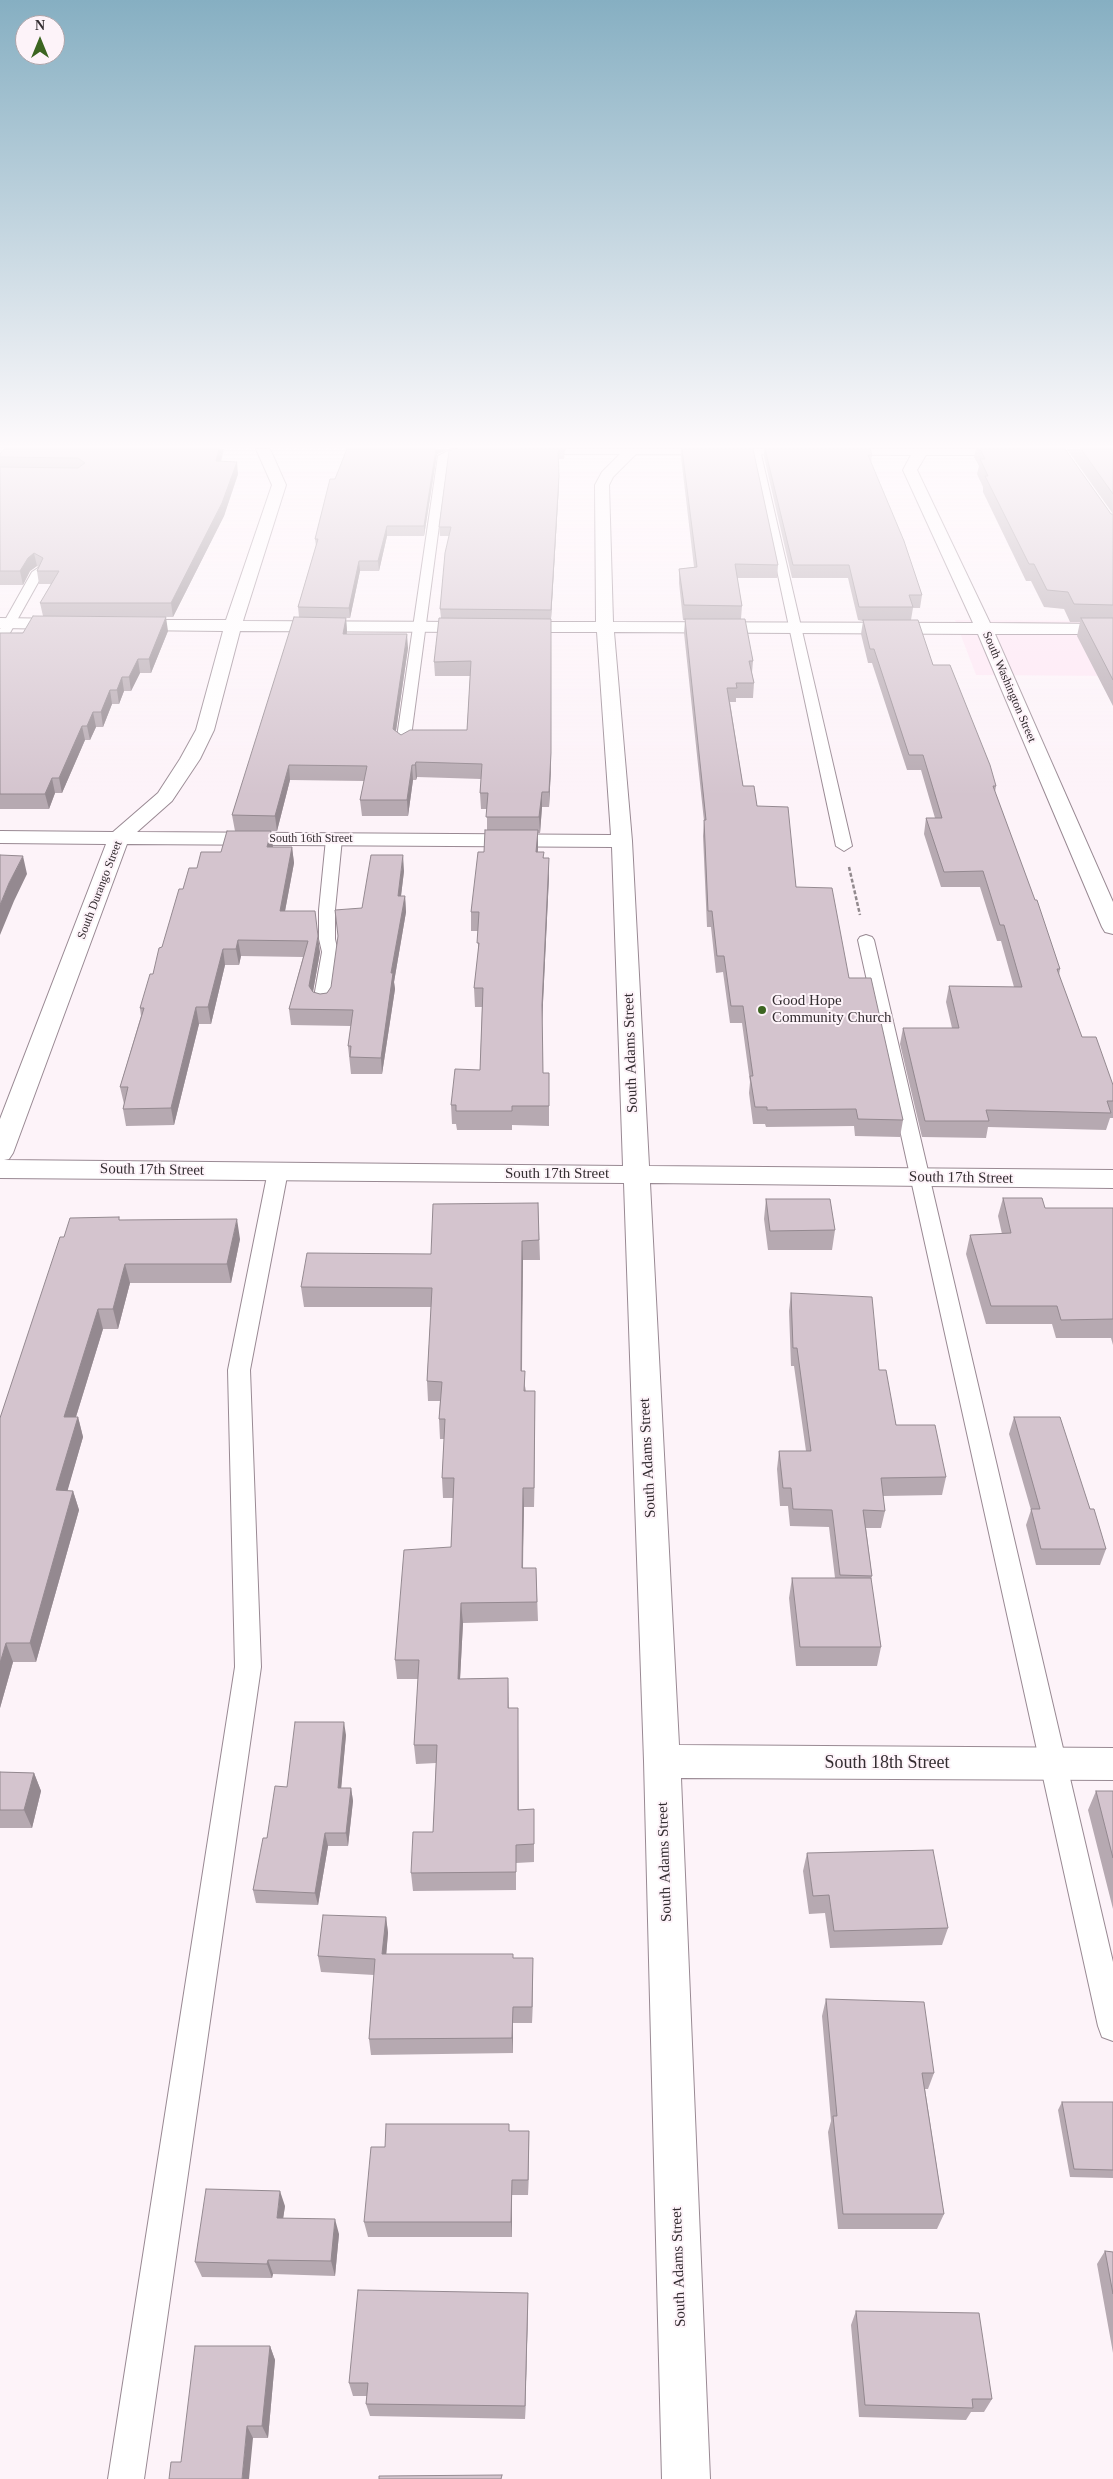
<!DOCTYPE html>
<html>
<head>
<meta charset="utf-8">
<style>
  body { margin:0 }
  #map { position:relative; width:1113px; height:2479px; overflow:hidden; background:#fdf3f9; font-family:"Times New Roman",serif }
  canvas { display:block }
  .north { position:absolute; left:15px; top:15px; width:50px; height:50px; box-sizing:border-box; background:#fdf3f9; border:1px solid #ada4a9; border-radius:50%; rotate:0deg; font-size:14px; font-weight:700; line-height:20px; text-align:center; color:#342d31 }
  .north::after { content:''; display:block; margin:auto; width:18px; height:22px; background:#3c6521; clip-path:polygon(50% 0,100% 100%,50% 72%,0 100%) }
</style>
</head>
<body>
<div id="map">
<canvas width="1113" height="2479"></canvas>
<div class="north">N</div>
</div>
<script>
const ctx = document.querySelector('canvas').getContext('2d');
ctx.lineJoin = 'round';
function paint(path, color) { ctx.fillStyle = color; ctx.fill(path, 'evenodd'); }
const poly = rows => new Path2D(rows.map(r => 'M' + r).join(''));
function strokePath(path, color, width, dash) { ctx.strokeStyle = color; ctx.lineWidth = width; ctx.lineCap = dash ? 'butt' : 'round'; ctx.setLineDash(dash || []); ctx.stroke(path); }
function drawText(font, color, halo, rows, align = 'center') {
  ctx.font = font + ' "Times New Roman",serif'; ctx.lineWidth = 4; ctx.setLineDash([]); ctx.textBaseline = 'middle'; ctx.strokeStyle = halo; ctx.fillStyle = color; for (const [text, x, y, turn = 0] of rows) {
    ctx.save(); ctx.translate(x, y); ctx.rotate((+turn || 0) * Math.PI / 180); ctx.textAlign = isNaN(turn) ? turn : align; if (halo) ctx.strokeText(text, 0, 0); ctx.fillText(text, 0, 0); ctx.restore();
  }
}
paint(poly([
  [955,620,1113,621,1113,676,976,675]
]), '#fee6f4');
const service = poly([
  [452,449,463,450,448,458,410,744,403,748,396,744,438,456,452,449],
  [751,449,760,450,852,846,844,851,836,846,751,449],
  [38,568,44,572,6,640,0,644,0,629,32,572,38,568],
  [334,834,342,839,335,910,335,939,338,952,331,1003,328,1007,322,1008,316,1007,313,1003,322,952,319,939,319,910,326,839,334,834],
  [866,935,872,937,874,940,1113,1962,1113,2041,1102,2037,1098,2026,858,940,860,937,866,935],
  [278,1165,285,1167,288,1171,250,1370,261,1667,144,2479,108,2479,235,1667,228,1370,268,1171,271,1167,278,1165]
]);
const minor = poly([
  [256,449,270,449,286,485,243,621,474,622,480,623,483,627,480,631,474,632,240,631,214,730,200,759,172,801,137,832,611,835,597,632,515,632,509,631,506,627,509,623,515,622,596,622,595,485,602,472,620,454,527,454,522,453,521,449,1019,449,1021,451,1019,454,1014,455,926,455,917,470,990,623,1113,624,1113,634,995,634,1113,902,1113,934,1105,932,1102,927,978,634,614,632,632,841,649,1166,1113,1170,1113,1188,650,1183,679,1745,1113,1748,1113,1780,681,1778,710,2479,662,2479,644,1761,624,1183,0,1178,0,1119,106,844,0,843,0,831,113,832,158,793,180,759,196,730,223,631,130,630,124,629,121,625,124,621,130,620,226,620,272,485,256,449],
  [636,454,911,455,903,470,973,623,613,622,609,485,613,477,636,454],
  [127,844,612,847,623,1166,4,1160,9,1159,13,1153,127,844],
  [0,618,67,619,73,620,76,624,73,628,67,629,0,628,0,618]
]);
strokePath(service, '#998993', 2);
strokePath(minor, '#998993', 2);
strokePath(poly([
  [849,867,860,915]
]), '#928a8e', 2.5, [4, 2]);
paint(service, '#fff');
paint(minor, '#fff');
paint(poly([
  [4,449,224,449,221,462,238,474,224,516,173,617,43,616,40,603,51,584,39,584,37,571,38,567,37,566,30,571,23,585,0,585,0,457],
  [347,449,449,449,437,454,424,536,387,536,379,571,360,571,350,618,346,618,347,634,408,648,396,731,401,735,467,730,470,676,435,676,434,662,441,618,440,609,449,536,440,536,439,527,449,451,565,449,564,459,558,459,559,484,551,619,551,768,549,807,542,807,540,833,538,833,538,852,544,858,549,876,542,1022,543,1073,549,1093,549,1126,512,1125,512,1130,457,1130,456,1124,452,1124,451,1105,480,1070,482,1007,475,1007,474,988,478,956,478,931,471,931,471,912,484,852,487,830,487,809,481,809,480,793,481,779,417,777,416,780,413,780,408,816,362,816,360,800,364,781,290,780,277,831,235,831,232,815,299,617,298,607,316,546,315,539,335,479],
  [681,449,753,449,778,565,777,578,737,578,742,606,741,619,753,661,752,673,754,683,753,698,736,698,736,702,730,702,743,786,757,806,796,887,849,978,903,1120,900,1137,855,1136,854,1126,766,1127,765,1124,753,1124,749,1093,750,1082,742,1023,730,1023,723,972,716,973,711,927,707,927,703,836,704,821,684,633,685,620,683,620,679,583,679,569,694,567,681,457],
  [764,449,870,449,872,455,871,463,922,595,920,608,913,608,911,620,933,665,996,786,995,792,1060,969,1059,975,1082,1037,1113,1085,1113,1118,1110,1118,1106,1130,988,1127,986,1138,922,1137,900,1044,903,1028,952,1028,946,1002,949,986,1014,987,1001,941,997,941,980,887,941,887,924,834,926,818,935,818,921,770,907,770,872,663,868,663,861,634,863,621,858,620,848,578,792,578,764,457],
  [976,449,1065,449,1111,514,1113,514,1067,449,1113,449,1113,706,1077,636,1080,622,1070,622,1064,609,1044,607,1031,581,1026,581,983,492,983,487,977,474,979,466,974,457],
  [168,631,151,673,140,673,131,691,124,691,119,704,112,704,103,727,96,727,90,740,85,740,62,793,55,793,49,809,0,809,0,633],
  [273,847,292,847,294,863,285,911,320,952,313,992,320,994,327,993,331,987,362,908,404,871,401,896,405,896,406,912,394,982,395,989,382,1074,351,1074,348,1046,351,1026,291,1025,289,1009,303,957,241,956,239,965,225,965,211,1024,199,1024,174,1125,126,1126,123,1109,124,1104,120,1087,141,1016,140,1008,153,974,183,889,221,852],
  [1003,1198,1045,1208,1113,1208,1113,1345,1111,1338,1056,1338,1052,1324,986,1324,966,1254,970,1235,1002,1234,998,1216],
  [766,1199,835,1230,832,1250,768,1250,764,1219],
  [538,1203,540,1260,523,1260,522,1371,526,1391,535,1391,534,1507,524,1507,523,1568,536,1568,538,1621,463,1623,460,1679,508,1678,509,1708,518,1726,519,1810,534,1809,534,1862,516,1863,516,1890,413,1891,411,1873,433,1832,436,1763,416,1764,414,1745,418,1679,397,1679,395,1660,451,1547,453,1498,443,1498,442,1478,444,1439,440,1439,439,1419,440,1401,428,1401,427,1381,431,1307,304,1307,301,1287,431,1254],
  [120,1220,240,1239,231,1283,130,1283,118,1329,103,1329,76,1417,78,1417,83,1437,67,1491,73,1491,79,1510,36,1662,13,1662,0,1708,0,1418,64,1237],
  [791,1293,879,1370,896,1425,946,1477,942,1495,883,1496,885,1511,881,1528,866,1528,872,1576,871,1580,881,1647,877,1666,796,1666,789,1598,792,1578,835,1578,829,1527,790,1526,788,1506,780,1506,777,1469,779,1451,806,1451,794,1366,791,1366,789,1311],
  [1014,1417,1090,1509,1106,1549,1100,1565,1036,1565,1026,1525,1031,1510,1009,1434],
  [346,1735,341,1788,351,1788,353,1801,348,1846,328,1846,318,1905,256,1903,253,1890,267,1838,287,1787],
  [0,1772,34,1773,41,1791,32,1828,0,1828],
  [1096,1791,1113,1791,1113,1909,1088,1810],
  [807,1853,948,1928,942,1945,830,1948,825,1913,809,1914,803,1871],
  [386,1917,388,1933,386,1954,513,1958,533,1974,532,2023,513,2023,513,2053,371,2055,369,2039,374,1975,321,1972,318,1956],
  [826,1999,934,2073,928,2089,925,2089,944,2214,937,2229,838,2229,828,2132,831,2121,822,2016],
  [1062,2102,1113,2102,1113,2178,1070,2177,1058,2110],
  [509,2124,509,2131,529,2131,529,2147,528,2195,512,2195,512,2237,368,2237,364,2222,385,2147],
  [285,2206,283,2218,339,2234,335,2276,273,2274,272,2278,202,2277,195,2262],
  [1105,2251,1113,2252,1113,2353,1097,2264],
  [528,2293,528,2307,525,2419,370,2416,366,2404,367,2396,353,2396,349,2383],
  [856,2311,992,2399,984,2412,971,2412,966,2420,859,2417,851,2325],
  [270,2346,275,2360,268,2438,253,2438,181,2462]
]), '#b6a9b1');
paint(poly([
  [219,449,224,449,217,474,216,461],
  [436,449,449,449,437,454,424,536,424,526],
  [237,462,238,474,224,516,173,617,171,603],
  [559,476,559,484,551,619,551,610],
  [387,526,387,536,379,571,378,561],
  [34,553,37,566,30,571,23,585,20,571,28,558],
  [359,561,360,571,350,618,349,608],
  [166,617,168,631,151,673,149,659],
  [346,618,347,631,344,648,343,634],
  [407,634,408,648,394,744,393,729],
  [138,659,140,673,131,691,129,677],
  [122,677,124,691,119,704,117,690],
  [110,690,112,704,103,727,101,712],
  [93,712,96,727,90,740,87,726],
  [82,726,85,740,62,793,59,778],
  [551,753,551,768,549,807,549,792],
  [416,762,417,777,416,780,415,765],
  [289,765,290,780,277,831,275,816],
  [412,765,413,780,408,816,407,800],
  [52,778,55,793,49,809,45,794],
  [542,792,542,807,540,833,539,817],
  [538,830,538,848,536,870,536,852],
  [271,831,273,847,269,863,267,847],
  [292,847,294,863,282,927,280,911],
  [403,855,404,871,399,912,398,896],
  [23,856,27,874,14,901,0,935,0,905,9,883],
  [549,858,549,876,542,1024,542,1005],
  [405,896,406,912,394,982,395,989,382,1074,381,1058,391,973],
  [318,936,320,952,311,1003,309,986],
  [238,940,241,956,239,965,236,949],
  [223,949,225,965,211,1024,208,1007],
  [196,1007,199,1024,174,1125,171,1108],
  [237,1219,240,1239,231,1283,227,1264],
  [522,1241,523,1260,521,1390,521,1371],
  [125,1264,130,1283,118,1329,113,1309],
  [98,1309,103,1329,70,1436,64,1417],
  [535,1391,535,1411,534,1507,534,1488],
  [78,1417,83,1437,62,1510,56,1490],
  [523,1488,524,1507,522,1588,522,1568],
  [73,1491,79,1510,36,1662,30,1643],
  [461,1603,463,1623,459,1698,458,1679],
  [6,1643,13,1662,0,1708,0,1663],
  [344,1722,346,1735,340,1801,338,1788],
  [34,1773,41,1791,32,1828,24,1810],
  [351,1788,353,1801,348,1846,346,1833],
  [325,1833,328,1846,318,1905,315,1893],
  [386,1917,388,1933,385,1970,382,1954],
  [533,1958,533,1974,532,2023,532,2007],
  [513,2007,513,2053,512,2038],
  [529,2131,529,2147,528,2195,528,2180],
  [512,2180,512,2237,511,2222],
  [280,2191,285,2206,281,2233,277,2218],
  [335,2219,339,2234,335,2276,331,2261],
  [268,2260,273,2274,272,2278,267,2264],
  [528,2293,528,2307,525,2419,525,2406],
  [270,2346,275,2360,268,2438,262,2426],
  [247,2426,253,2438,249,2479,242,2479]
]), '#948990');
const building = poly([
  [4,449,219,449,216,461,237,462,222,503,171,603,40,603,59,571,37,571,43,558,34,553,28,558,20,571,0,571,0,467,78,468,85,463,78,458,0,457,0,454,4,449],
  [347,449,436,449,424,526,387,526,378,561,359,561,349,608,298,607,318,539,315,539,330,479,335,479,347,449],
  [454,449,565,449,565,451,558,451,559,476,551,610,440,609,445,553,451,527,439,527,449,451,454,449],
  [682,449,753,449,778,565,735,564,742,606,684,605,679,569,697,567,682,449],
  [765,449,870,449,872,455,868,455,904,541,922,595,909,595,913,607,859,607,849,565,793,565,765,449],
  [980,449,1065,449,1111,514,1113,514,1113,605,1074,604,1068,592,1047,590,1034,564,1029,564,985,476,988,476,980,459,985,459,980,449],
  [1081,449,1113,449,1113,494,1081,449],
  [33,616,166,617,149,659,138,659,129,677,122,677,117,690,110,690,101,712,93,712,87,726,82,726,59,778,52,778,45,794,0,794,0,633,23,633,33,616],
  [294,617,346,618,343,634,407,634,393,729,401,735,410,730,467,730,471,661,434,662,439,618,551,619,551,753,549,792,542,792,539,817,486,817,488,793,480,793,482,764,416,762,415,765,412,765,407,800,360,800,367,766,289,765,275,816,232,815,294,617],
  [1081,618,1113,618,1113,680,1081,618],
  [685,619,745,619,753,661,749,661,754,683,736,683,737,688,727,688,743,786,754,786,757,806,788,807,796,887,832,888,849,978,871,978,903,1120,858,1119,856,1109,767,1110,767,1107,755,1107,750,1076,753,1076,743,1006,731,1006,724,956,717,956,712,911,708,911,704,820,706,820,685,619],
  [863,620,918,620,933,665,950,665,990,765,996,786,993,786,1035,900,1037,900,1060,969,1057,969,1082,1037,1096,1037,1113,1085,1113,1101,1107,1101,1111,1113,986,1110,989,1121,925,1121,903,1028,959,1028,949,986,1022,987,1004,925,1000,925,983,871,944,872,926,818,942,818,923,755,909,755,874,649,870,649,863,620],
  [485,830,538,830,536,852,544,852,543,858,549,858,542,1005,543,1073,549,1073,549,1106,512,1106,512,1111,456,1111,456,1105,451,1105,455,1069,480,1070,483,988,474,988,479,943,477,943,479,912,471,912,478,852,484,852,485,830],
  [227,831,271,831,267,847,292,847,280,911,315,911,318,936,309,986,313,992,320,994,327,993,331,987,338,936,335,910,362,908,371,855,403,855,398,896,405,896,391,973,393,973,381,1058,350,1057,351,1046,348,1046,353,1010,289,1009,308,941,238,940,236,949,223,949,208,1007,196,1007,171,1108,123,1109,128,1087,120,1087,144,1008,140,1008,150,974,153,974,159,948,162,947,179,889,183,889,189,868,197,868,201,852,221,852,227,831],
  [0,855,23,856,9,883,0,905,0,855],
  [1003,1198,1042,1198,1045,1208,1113,1208,1113,1319,1061,1320,1057,1306,991,1306,970,1235,1011,1233,1003,1198],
  [766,1199,830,1199,835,1230,770,1231,766,1199],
  [538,1203,539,1240,522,1241,521,1371,525,1371,524,1391,535,1391,534,1488,523,1488,522,1568,536,1568,537,1602,461,1603,458,1679,508,1678,508,1708,518,1708,518,1810,534,1809,534,1844,516,1845,516,1872,411,1873,413,1832,433,1832,437,1745,414,1745,419,1660,395,1660,404,1550,451,1547,454,1478,442,1478,445,1419,439,1419,442,1382,427,1381,432,1288,301,1287,307,1253,431,1254,433,1204,538,1203],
  [119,1217,119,1220,237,1219,227,1264,125,1264,113,1309,98,1309,64,1417,78,1417,56,1490,73,1491,30,1643,6,1643,0,1663,0,1418,60,1237,64,1237,70,1218,119,1217],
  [791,1293,872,1297,879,1370,886,1370,896,1425,935,1425,946,1477,881,1478,885,1511,863,1510,872,1576,840,1575,832,1510,793,1509,791,1488,783,1488,779,1451,811,1451,797,1348,793,1348,791,1293],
  [1014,1417,1060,1417,1090,1509,1094,1509,1106,1549,1041,1549,1031,1509,1040,1509,1014,1417],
  [792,1578,871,1578,881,1647,800,1647,792,1578],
  [295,1722,344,1722,338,1788,351,1788,346,1833,325,1833,315,1893,253,1890,263,1838,267,1838,275,1786,287,1787,295,1722],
  [0,1772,34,1773,24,1810,0,1810,0,1772],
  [1096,1791,1113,1791,1113,1858,1096,1791],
  [933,1850,948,1928,834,1931,829,1895,813,1896,807,1853,933,1850],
  [323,1915,386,1917,382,1954,513,1954,513,1958,533,1958,532,2007,513,2007,512,2038,369,2039,375,1959,318,1956,323,1915],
  [826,1999,924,2002,934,2073,922,2073,944,2214,843,2214,833,2116,837,2116,826,1999],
  [1062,2102,1113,2102,1113,2170,1074,2169,1062,2102],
  [386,2124,509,2124,509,2131,529,2131,528,2180,512,2180,511,2222,364,2222,371,2147,385,2147,386,2124],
  [206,2189,280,2191,277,2218,335,2219,331,2261,268,2260,267,2264,195,2262,206,2189],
  [1105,2251,1113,2252,1113,2294,1105,2251],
  [358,2290,528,2293,525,2406,366,2404,368,2383,349,2383,358,2290],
  [856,2311,979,2313,992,2399,972,2399,973,2408,865,2405,856,2311],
  [195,2346,270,2346,262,2426,247,2426,242,2479,169,2479,171,2462,181,2462,195,2346],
  [502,2475,501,2479,379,2479,379,2476,502,2475]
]);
paint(building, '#d4c4ce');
strokePath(building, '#948990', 1);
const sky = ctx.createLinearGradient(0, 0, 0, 796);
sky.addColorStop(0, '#86afc2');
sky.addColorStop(0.56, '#fefafc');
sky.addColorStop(1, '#fefafc00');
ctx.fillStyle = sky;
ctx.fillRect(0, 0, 1113, 796);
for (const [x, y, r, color] of [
  [762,1010,5,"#3c6521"]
]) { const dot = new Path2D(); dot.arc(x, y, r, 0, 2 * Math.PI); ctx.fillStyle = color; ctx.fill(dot); strokePath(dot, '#fdf3f9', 2); }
drawText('12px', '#342d31', '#fdf3f9', [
  ["South Washington Street",1009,687,67],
  ["South 16th Street",311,839],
  ["South Durango Street",100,890,-69]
]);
drawText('15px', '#342d31', '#fdf3f9', [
  ["Good Hope",772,1001],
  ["Community Church",772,1018]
], 'left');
drawText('15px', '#342d31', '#fdf3f9', [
  ["South Adams Street",631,1053,-92],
  ["South 17th Street",152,1170,1],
  ["South 17th Street",557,1174],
  ["South 17th Street",961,1178,1],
  ["South Adams Street",648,1458,-93],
  ["South Adams Street",665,1862,-92],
  ["South Adams Street",679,2267,-92]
]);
drawText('18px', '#342d31', '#fdf3f9', [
  ["South 18th Street",887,1763]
]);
</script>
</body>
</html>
